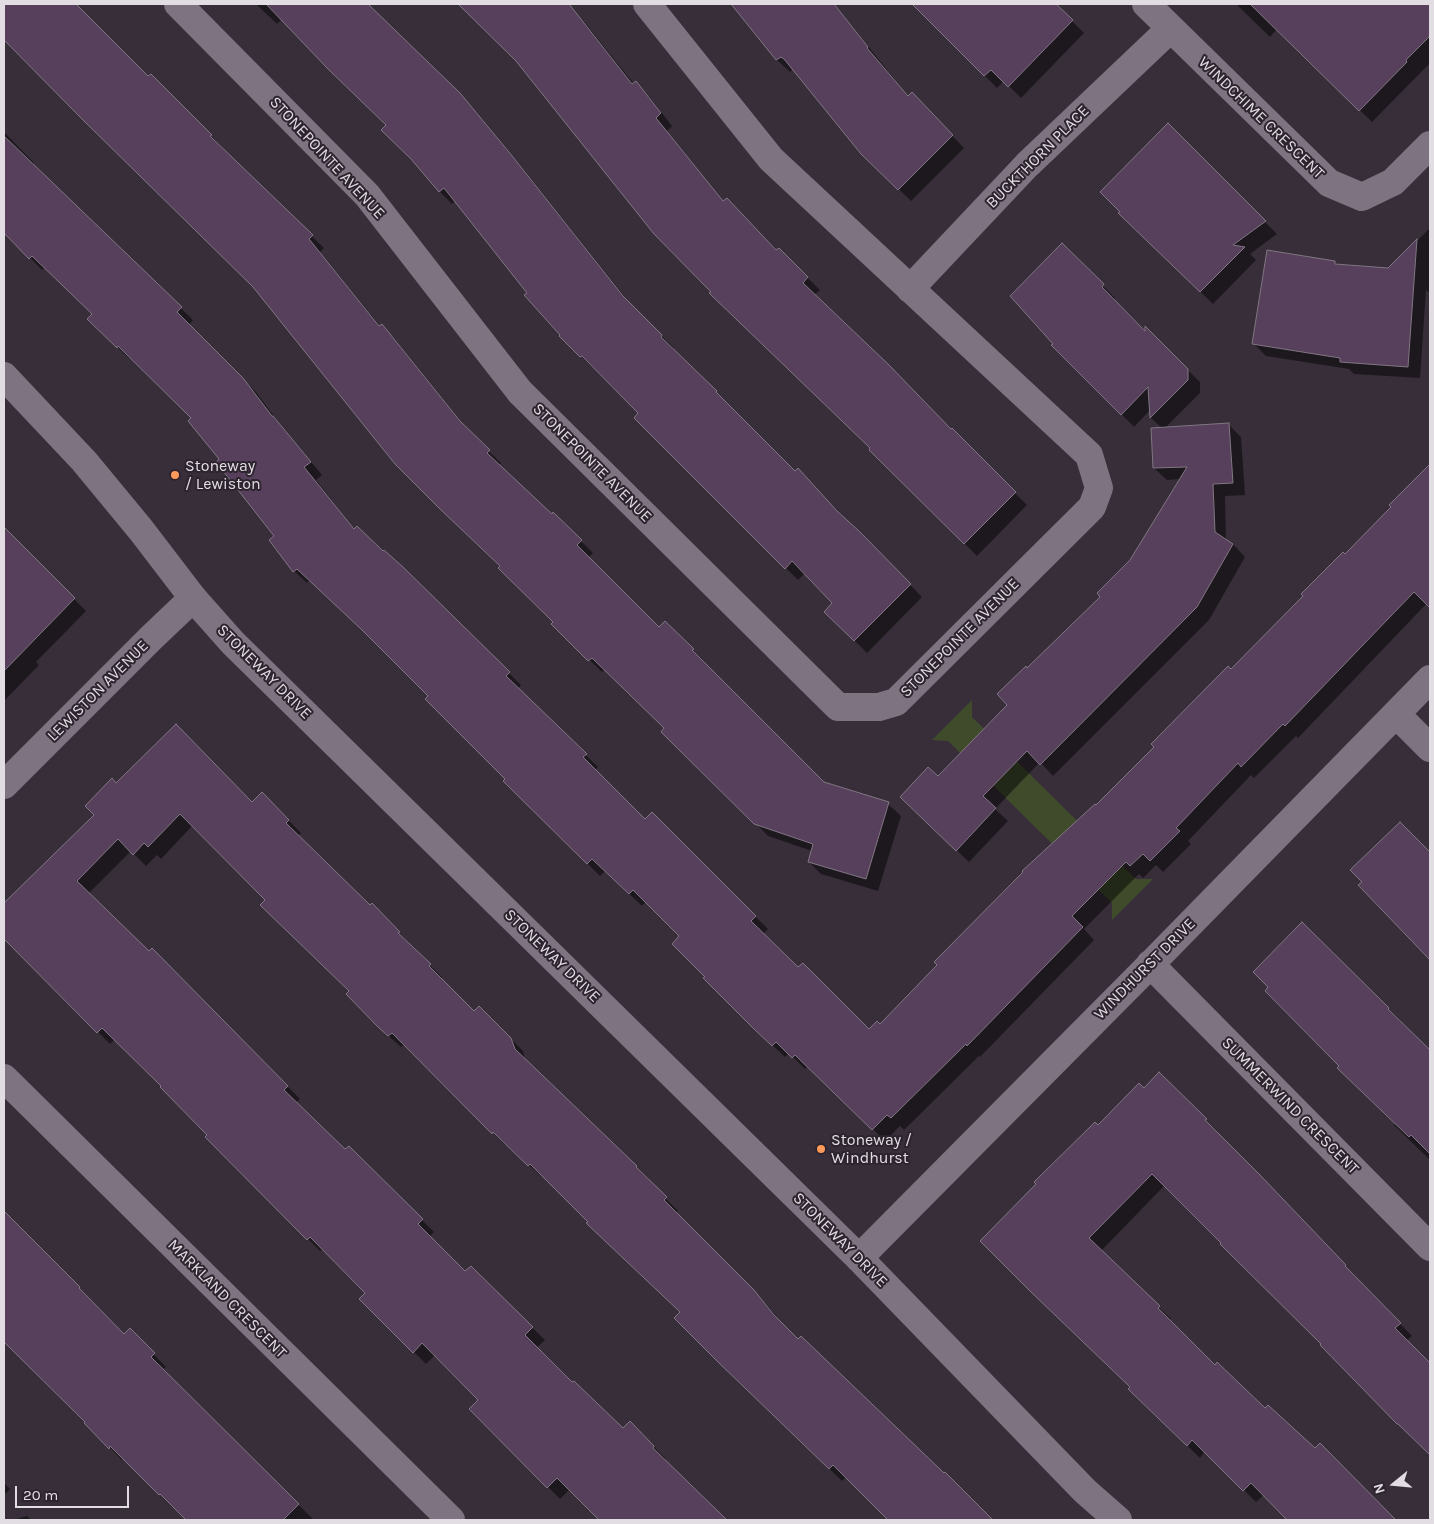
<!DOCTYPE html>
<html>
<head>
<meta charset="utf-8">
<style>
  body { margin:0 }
  #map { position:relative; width:1434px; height:1524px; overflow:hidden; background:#372e39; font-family:Karla,sans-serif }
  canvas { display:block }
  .frame { position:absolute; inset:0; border:5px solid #e2dce3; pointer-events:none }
  .north { position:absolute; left:1369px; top:1459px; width:50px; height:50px; -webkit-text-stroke:4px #2d242f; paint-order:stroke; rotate:253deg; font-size:14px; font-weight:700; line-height:20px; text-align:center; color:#e2dce3 }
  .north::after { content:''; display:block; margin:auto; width:18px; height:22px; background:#e2dce3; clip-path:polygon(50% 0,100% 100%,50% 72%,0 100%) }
  .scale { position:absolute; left:15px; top:1486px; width:114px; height:22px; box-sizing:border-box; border:2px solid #e2dce3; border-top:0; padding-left:6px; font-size:15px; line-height:18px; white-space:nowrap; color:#e2dce3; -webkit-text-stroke:4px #2d242f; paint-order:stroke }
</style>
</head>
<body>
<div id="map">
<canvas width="1434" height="1524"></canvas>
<div class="frame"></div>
<div class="north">N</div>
<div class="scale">20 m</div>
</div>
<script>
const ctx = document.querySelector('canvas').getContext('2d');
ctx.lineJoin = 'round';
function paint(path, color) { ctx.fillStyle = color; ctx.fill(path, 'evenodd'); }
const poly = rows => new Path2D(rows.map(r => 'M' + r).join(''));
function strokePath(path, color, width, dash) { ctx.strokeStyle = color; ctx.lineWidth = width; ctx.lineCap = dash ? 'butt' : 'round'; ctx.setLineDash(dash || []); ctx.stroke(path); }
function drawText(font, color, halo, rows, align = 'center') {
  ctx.font = font + ' Karla,sans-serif'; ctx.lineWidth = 4; ctx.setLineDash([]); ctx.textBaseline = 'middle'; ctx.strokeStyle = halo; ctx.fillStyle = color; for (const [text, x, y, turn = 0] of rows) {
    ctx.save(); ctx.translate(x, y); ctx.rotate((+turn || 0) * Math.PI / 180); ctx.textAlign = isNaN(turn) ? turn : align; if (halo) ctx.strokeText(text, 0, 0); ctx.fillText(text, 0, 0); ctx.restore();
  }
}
paint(poly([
  [972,700,972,717,1136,879,1153,879,1112,920,1112,903,948,741,932,740]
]), '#404b2c');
paint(poly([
  [4,4,75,4,148,78,151,76,223,148,222,149,324,248,320,252,381,327,382,326,394,338,471,434,501,463,499,465,552,515,553,514,593,553,588,558,659,628,665,623,705,662,704,663,824,784,888,804,901,816,878,891,821,874,809,862,812,851,768,836,666,729,605,669,602,672,553,624,555,622,254,287,97,132,4,38],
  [256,4,367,4,472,107,525,171,635,310,674,348,672,350,728,404,728,405,795,473,871,545,922,597,867,653,826,612,834,603,805,573,798,580,636,418,640,413,594,367,593,368,561,336,529,293,456,200,452,204,439,191,388,125,282,19,277,24],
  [461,4,562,4,571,12,573,11,585,23,634,84,635,83,648,95,672,126,667,131,724,202,777,252,779,250,820,290,814,295,1027,505,977,556,871,450,872,448,712,292,518,60],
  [733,4,834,4,909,97,924,106,964,148,911,201,862,153,793,69,790,72,777,60],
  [921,4,1055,4,1084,33,1021,98,1004,81,997,88,918,8],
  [1236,4,1430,4,1430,63,1372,122,1277,29,1270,37],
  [1168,125,1277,234,1250,254,1256,260,1213,304,1120,213],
  [4,132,34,163,32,165,193,320,189,325,256,392,279,423,322,475,316,480,355,530,402,568,521,685,518,689,598,767,595,770,645,820,652,814,768,929,763,934,798,969,869,1031,880,1026,1231,671,1392,507,1390,505,1430,464,1430,600,1298,738,1296,736,1254,778,1251,775,1188,841,1191,844,1163,872,1156,865,1143,878,1139,874,1084,929,1094,940,980,1057,979,1056,904,1130,900,1126,885,1141,808,1066,805,1069,789,1053,785,1057,767,1040,706,977,681,936,646,901,642,906,605,871,600,876,505,781,506,779,430,696,375,641,310,580,307,583,294,571,270,541,276,536,192,418,131,357,130,359,88,319,93,314,45,267,42,270,4,231],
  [1430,228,1430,293,1426,290,1420,378,1354,374,1349,369,1266,356,1254,344,1334,262,1338,265,1389,269],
  [1062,245,1115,298,1113,300,1147,334,1146,329,1200,382,1200,393,1165,428,1229,425,1241,437,1245,495,1225,496,1226,541,1233,544,1245,557,1209,620,1053,776,1040,762,995,809,1008,821,969,862,914,809,938,778,1009,705,1027,670,1102,597,1131,561,1181,479,1167,480,1154,468,1162,428,1151,418,1151,409,1134,427,1053,345,1055,344],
  [4,529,86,611,36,662,39,665,4,701],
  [117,784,253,803,262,794,301,833,298,836,411,945,410,946,442,977,441,979,474,1012,479,1007,523,1051,526,1062,649,1179,647,1180,678,1211,676,1213,766,1304,785,1327,945,1475,945,1474,992,1520,891,1520,846,1477,842,1481,731,1373,681,1312,543,1176,542,1177,506,1144,505,1145,405,1044,401,1047,392,1039,348,994,351,991,267,900,193,825,161,859,157,855,146,866,131,851,88,894,149,953,152,950,300,1099,296,1103,345,1151,349,1147,434,1232,429,1237,465,1273,471,1268,545,1340,536,1348,572,1384,623,1430,630,1423,666,1459,664,1461,724,1520,600,1520,570,1489,560,1499,471,1409,480,1400,435,1355,426,1364,361,1299,367,1293,323,1249,320,1251,207,1137,209,1135,163,1086,115,1039,110,1044,4,938,4,926,6,923,4,920,4,905,95,815],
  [1400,824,1430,854,1430,958,1360,885],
  [1302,924,1401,1021,1399,1022,1430,1053,1430,1160,1394,1125,1396,1123,1340,1066],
  [1159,1074,1218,1132,1216,1134,1272,1189,1357,1278,1356,1279,1412,1336,1406,1341,1430,1365,1430,1454,1398,1424,1323,1344,1165,1185,1101,1251,1171,1319,1169,1321,1215,1367,1265,1410,1315,1450,1320,1445,1395,1520,1289,1520,1264,1495,1256,1502,1205,1451,1200,1458,1129,1389,1131,1387,1045,1304,1098,1127,1144,1090],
  [4,1213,91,1300,90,1301,124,1336,130,1330,166,1367,162,1370,314,1520,188,1520,173,1506,172,1507,123,1458,122,1460,86,1423,86,1422,4,1340],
  [4,1483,10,1489,4,1495],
  [27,1516,31,1520,13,1520]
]), '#0007');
const building = poly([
  [4,4,76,4,148,76,151,74,212,135,210,136,313,235,309,239,379,326,382,324,460,421,490,450,487,453,552,514,553,512,582,540,577,545,659,627,665,621,694,649,692,650,824,782,889,802,866,879,808,862,813,844,754,824,661,732,664,728,592,658,588,661,551,624,553,622,498,568,500,566,440,509,395,464,253,287,83,120,4,40,4,4],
  [266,4,368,4,460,93,513,157,623,296,662,335,661,337,717,391,716,392,795,471,798,468,837,511,859,531,911,584,854,641,824,612,832,603,792,561,785,569,634,418,638,413,582,356,580,357,559,336,560,335,524,295,527,293,444,188,439,192,411,159,381,130,386,125,328,69,266,4],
  [458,4,569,4,632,84,636,81,661,113,656,118,723,201,727,198,776,250,779,248,808,277,803,283,889,365,951,429,952,428,1016,492,964,544,869,450,870,448,709,293,711,292,654,234,516,61,458,4],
  [731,4,834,4,868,47,867,48,908,96,912,92,953,135,898,190,861,154,784,59,781,57,776,60,731,4],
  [912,4,1056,4,1073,20,1008,87,991,70,984,76,912,4],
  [1250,4,1430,4,1430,36,1406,60,1407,62,1359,111,1250,4],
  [1168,123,1266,221,1233,245,1245,247,1200,292,1118,213,1120,212,1100,192,1168,123],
  [4,136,182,307,177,312,243,378,272,416,273,416,311,462,304,467,354,529,357,526,383,551,384,550,403,567,510,672,506,676,587,754,583,757,645,819,652,812,756,916,751,921,798,967,803,963,869,1029,877,1021,880,1024,937,965,934,962,1023,872,1022,871,1095,804,1096,805,1154,747,1151,744,1228,666,1231,669,1303,596,1301,594,1343,552,1345,554,1391,507,1389,505,1430,464,1430,608,1414,592,1285,726,1283,724,1241,767,1238,763,1176,828,1180,831,1150,861,1143,854,1130,866,1126,862,1072,916,1083,927,967,1046,966,1044,891,1118,887,1115,872,1130,795,1055,792,1058,776,1042,772,1046,753,1028,703,978,705,977,672,944,679,936,633,890,629,894,592,859,587,864,503,781,505,779,425,699,428,696,362,630,297,569,293,572,269,540,274,536,216,462,219,459,188,421,191,418,118,346,117,348,87,319,92,314,32,256,29,259,4,233,4,136],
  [1417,239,1408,367,1340,362,1340,358,1252,344,1267,250,1335,261,1335,264,1388,268,1417,239],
  [1062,243,1104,284,1102,287,1145,331,1145,326,1188,369,1188,380,1150,418,1148,387,1121,415,1051,345,1053,344,1010,296,1062,243],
  [1229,423,1233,483,1213,484,1215,532,1233,544,1197,607,1040,765,1027,751,983,796,996,808,956,851,900,797,928,767,938,776,1007,705,997,694,1026,666,1027,668,1100,597,1097,593,1130,560,1187,467,1153,468,1151,428,1229,423],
  [4,527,75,598,4,671,4,527],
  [176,724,252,802,262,792,289,820,286,823,370,905,372,903,400,932,398,933,431,964,429,966,474,1011,479,1006,511,1038,515,1049,637,1166,636,1167,667,1197,664,1200,754,1290,774,1315,798,1339,801,1336,944,1473,945,1472,993,1520,888,1520,833,1465,829,1469,717,1361,674,1318,680,1312,586,1223,588,1222,530,1164,528,1166,493,1132,492,1134,392,1033,388,1036,378,1027,346,994,349,991,260,905,265,900,180,814,148,847,144,843,133,855,118,839,77,881,149,951,152,948,288,1086,284,1090,345,1149,349,1146,423,1219,418,1224,465,1271,471,1266,533,1327,525,1335,572,1382,574,1381,623,1428,630,1421,654,1446,653,1448,727,1520,599,1520,557,1478,547,1488,469,1409,478,1400,422,1343,413,1353,359,1299,365,1293,310,1237,307,1240,205,1137,207,1135,160,1087,161,1086,102,1028,97,1033,4,939,4,903,94,815,85,806,112,778,116,783,176,724],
  [1400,822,1430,852,1430,960,1358,885,1362,882,1350,870,1400,822],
  [1302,922,1389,1008,1388,1009,1430,1050,1430,1154,1411,1135,1409,1137,1337,1068,1339,1066,1265,991,1268,987,1253,972,1302,922],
  [1159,1072,1207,1119,1205,1120,1260,1175,1346,1265,1345,1266,1401,1323,1395,1328,1430,1363,1430,1455,1398,1424,1397,1424,1320,1345,1321,1344,1220,1244,1221,1243,1152,1174,1089,1238,1160,1306,1158,1308,1215,1365,1217,1362,1265,1408,1268,1405,1315,1448,1320,1443,1396,1520,1287,1520,1251,1483,1243,1491,1192,1440,1187,1446,1128,1389,1130,1387,1031,1292,980,1241,1036,1184,1034,1182,1095,1122,1098,1125,1139,1083,1144,1088,1159,1072],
  [4,1211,80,1287,79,1288,124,1334,130,1328,155,1353,151,1357,299,1504,283,1520,186,1520,160,1494,159,1495,110,1446,109,1449,84,1423,85,1422,4,1342,4,1211]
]);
paint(building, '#57405b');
strokePath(building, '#817683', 1);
strokePath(poly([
  [178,4,367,195,520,392,838,707,879,707,896,702,1092,507,1099,488,1089,455,771,159,647,4],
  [1146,4,1329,183,1362,197,1393,182,1430,145],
  [910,289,1027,165,1170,29],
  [1396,714,1430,748],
  [4,785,151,638,193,598],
  [1150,964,1430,1247],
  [4,1078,451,1520],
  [859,1258,1140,975,1430,679]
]), '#7e7380', 28);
strokePath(poly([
  [4,376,84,461,141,530,193,598,233,643,859,1258,1085,1491,1118,1520]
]), '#7e7380', 28);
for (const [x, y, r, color] of [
  [175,475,5,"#ff9b5a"],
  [821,1149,5,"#ff9b5a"]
]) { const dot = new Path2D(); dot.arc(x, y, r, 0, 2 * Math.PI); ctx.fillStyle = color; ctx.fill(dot); strokePath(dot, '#2d242f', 2); }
drawText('16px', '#e2dce3', '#2d242f', [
  ["WINDCHIME CRESCENT",1261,118,44],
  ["BUCKTHORN PLACE",1038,157,-45],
  ["STONEPOINTE AVENUE",327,158,47],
  ["STONEPOINTE AVENUE",592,463,45],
  ["STONEPOINTE AVENUE",960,638,-45],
  ["STONEWAY DRIVE",264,672,45],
  ["LEWISTON AVENUE",98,691,-45],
  ["STONEWAY DRIVE",552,956,44],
  ["WINDHURST DRIVE",1145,969,-45],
  ["SUMMERWIND CRESCENT",1290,1106,45],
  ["STONEWAY DRIVE",840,1240,45],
  ["MARKLAND CRESCENT",227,1299,45]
]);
drawText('16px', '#e2dce3', '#2d242f', [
  ["Stoneway",185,466],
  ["/ Lewiston",185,484],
  ["Stoneway /",831,1140],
  ["Windhurst",831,1158]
], 'left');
</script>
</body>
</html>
